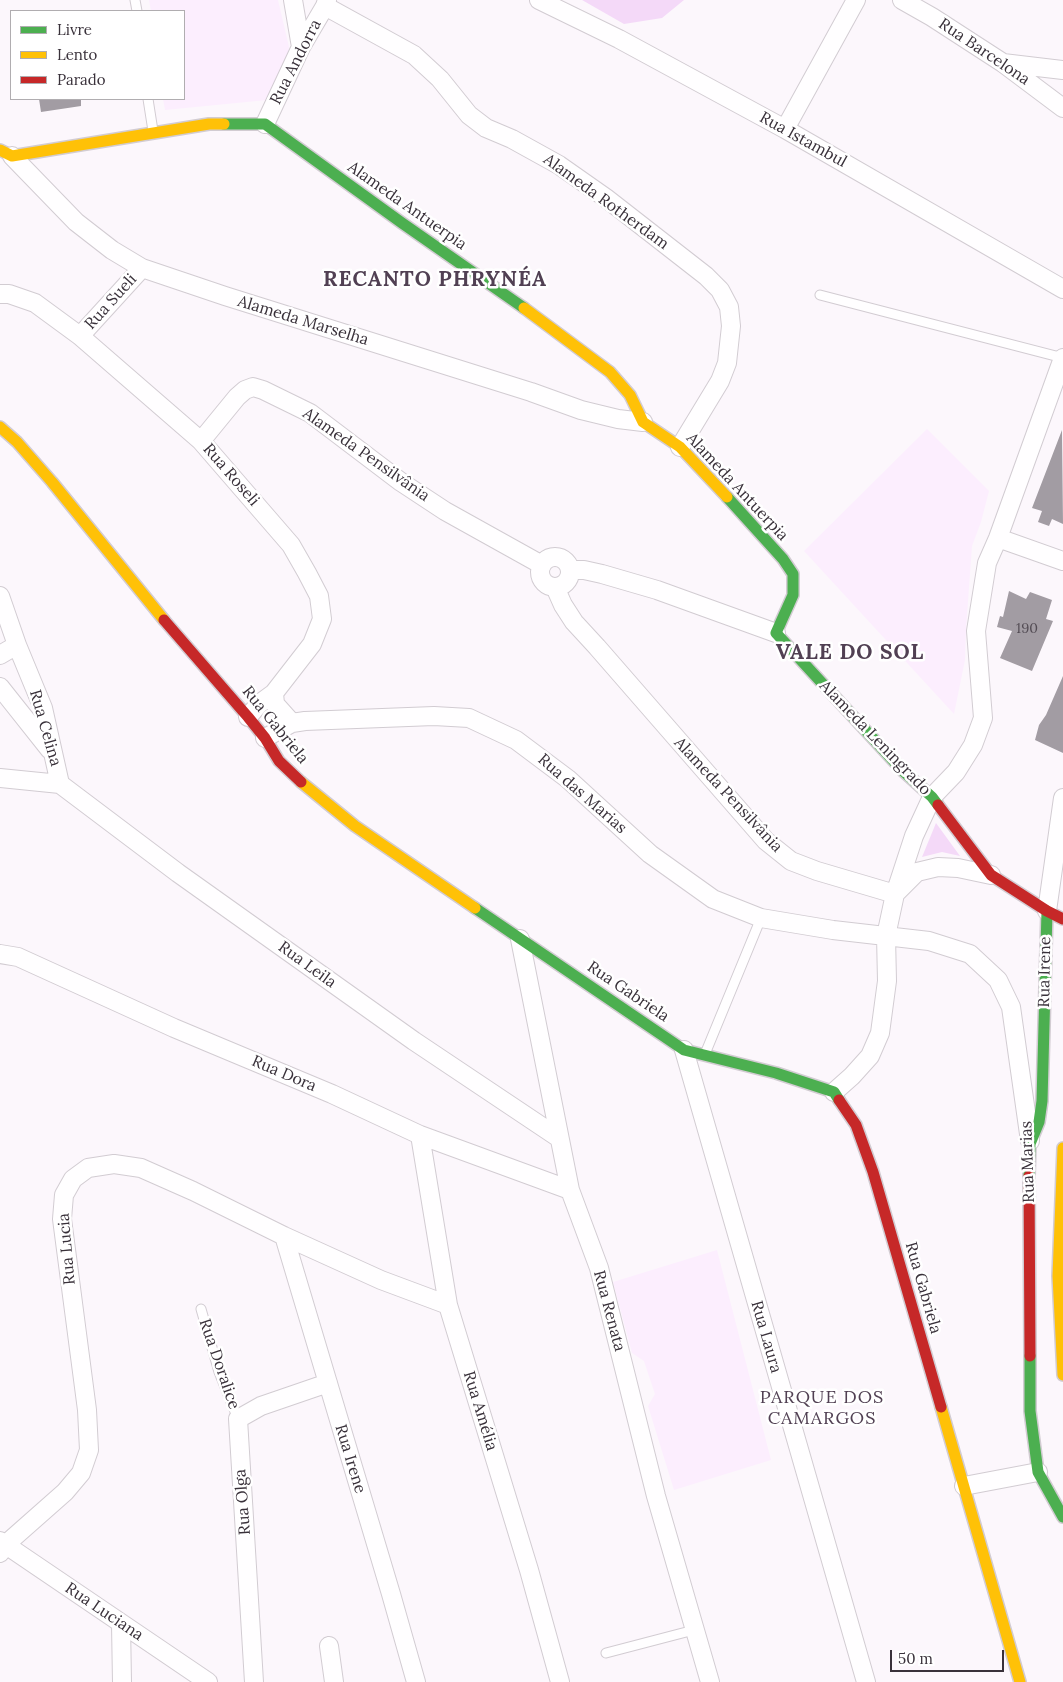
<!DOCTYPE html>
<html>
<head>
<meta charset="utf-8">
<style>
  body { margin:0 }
  #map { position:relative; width:1063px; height:1682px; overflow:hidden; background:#fcf7fc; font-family:Lora,serif }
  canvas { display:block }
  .legend { position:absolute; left:10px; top:10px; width:175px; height:90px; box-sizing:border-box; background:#fff; border:1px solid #b0adb0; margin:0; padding:6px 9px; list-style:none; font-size:15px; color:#39313a }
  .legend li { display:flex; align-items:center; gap:10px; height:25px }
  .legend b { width:25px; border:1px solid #b0adb0 }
  .scale { position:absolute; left:890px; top:1650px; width:114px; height:22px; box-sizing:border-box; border:2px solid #39313a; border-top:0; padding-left:6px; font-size:15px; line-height:18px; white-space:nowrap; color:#39313a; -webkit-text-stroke:4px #fff; paint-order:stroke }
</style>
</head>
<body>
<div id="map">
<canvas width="1063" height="1682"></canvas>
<ul class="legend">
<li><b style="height:6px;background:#4caf50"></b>Livre</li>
<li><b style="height:6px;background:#ffc107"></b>Lento</li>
<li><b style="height:6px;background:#c62828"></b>Parado</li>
</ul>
<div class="scale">50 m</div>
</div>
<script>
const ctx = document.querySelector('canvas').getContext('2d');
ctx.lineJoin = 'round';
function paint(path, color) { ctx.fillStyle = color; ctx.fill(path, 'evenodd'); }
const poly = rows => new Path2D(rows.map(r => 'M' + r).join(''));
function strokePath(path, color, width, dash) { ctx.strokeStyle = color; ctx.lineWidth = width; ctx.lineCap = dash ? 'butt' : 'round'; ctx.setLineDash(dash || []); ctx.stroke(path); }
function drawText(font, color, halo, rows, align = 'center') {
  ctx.font = font + ' Lora,serif'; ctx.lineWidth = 5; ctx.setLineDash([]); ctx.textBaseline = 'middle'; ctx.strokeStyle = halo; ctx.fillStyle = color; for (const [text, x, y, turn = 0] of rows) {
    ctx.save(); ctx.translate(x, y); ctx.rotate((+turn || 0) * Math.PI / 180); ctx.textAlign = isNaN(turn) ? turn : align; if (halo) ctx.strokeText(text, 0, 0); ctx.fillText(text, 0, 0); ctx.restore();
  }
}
paint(poly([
  [149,0,278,0,289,47,288,61,267,100,165,110,163,99,184,99,184,11,151,11],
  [927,429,989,491,981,522,972,546,966,629,965,660,954,714,804,551],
  [717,1250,771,1460,674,1490,648,1406,655,1394,644,1361,632,1353,613,1282]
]), '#fceefe');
paint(poly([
  [582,0,684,0,662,18,624,24],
  [936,823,960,856,942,852,922,857]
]), '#f4d9f8');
paint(poly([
  [39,99,81,99,81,106,41,112],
  [1062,430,1063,524,1052,519,1049,526,1038,522,1042,511,1032,508],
  [1009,591,1026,599,1030,592,1052,600,1046,619,1053,621,1032,671,1000,658,1012,631,997,627,1000,616,1003,617],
  [1063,676,1063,753,1035,740,1039,725,1046,715]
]), '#a29ca3');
const lane = poly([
  [135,0,137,11],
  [148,99,153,131],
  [820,295,1063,358],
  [705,1054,761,918],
  [201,1309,219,1372,238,1419],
  [606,1653,694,1630]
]);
const street = poly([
  [293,0,301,47],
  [539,0,619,39,785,129,1063,289],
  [902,0,932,17,1003,63,1063,108],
  [325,6,414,55,440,79,469,115,486,128,512,139,559,165,606,198,706,276,720,290,729,307,731,326,727,363,720,381,680,447],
  [1003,63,1063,70],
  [265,124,301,47,325,6,327,0],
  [785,129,856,0],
  [12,156,76,222,112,250,142,268,225,296,531,392,581,410,618,419,643,422],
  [0,294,9,294,35,303,80,336,201,441,291,545,307,573,319,596,322,619,312,644,274,693,259,704,248,717],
  [80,336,142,268],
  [201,441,237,397,245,390,253,387,263,390,310,413,401,482,445,511,542,565],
  [998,538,1063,561],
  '540 572a15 15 0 1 1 30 0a15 15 0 1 1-30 0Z',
  [571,570,584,570,602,574,657,590,776,633],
  [555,587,563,605,574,622,597,647,766,841,791,861,817,871,895,894,917,872,938,867,958,868,991,875],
  [0,596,17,645,43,708,60,784],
  [0,655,17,645],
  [0,687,50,750],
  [274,693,275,704,292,723],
  [265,738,292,723,305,721,434,716,469,718,516,740,568,779,650,854,713,899,761,918,833,930,929,941,970,954,998,980,1011,1007,1030,1141],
  [0,778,60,784],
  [60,784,178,873,414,1041,559,1138],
  [1047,911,1063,798],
  [520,939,570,1190,599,1268,656,1496,710,1682],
  [0,954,18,957,174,1028,332,1094,420,1135,570,1190],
  [684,1050,866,1682],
  [834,1092,852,1076,870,1056,880,1033,887,981,886,936,895,894,914,836,932,797,956,772,973,745,983,718,976,631,987,563,998,538,1063,358],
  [420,1135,448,1305,529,1570,560,1682],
  [284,1236,391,1594,416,1682],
  [964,1486,1038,1472],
  [0,1541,208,1682],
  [0,1553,5,1545,65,1492,81,1473,89,1450,87,1410,62,1219,64,1195,73,1179,88,1168,114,1164,141,1168,193,1191,284,1236,381,1280,448,1305],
  [121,1624,122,1682],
  [329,1646,334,1682],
  [254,1682,238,1419,261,1406,328,1383]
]);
const fast = poly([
  [224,124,265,124,402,223,524,308],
  [727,497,783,559,793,574,793,595,776,633,903,771,932,797,938,805],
  [475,908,684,1050,776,1073,834,1092,839,1100],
  [1029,1176,1030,1144,1039,1122,1042,1101,1047,911],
  [1030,1356,1030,1411,1038,1472,1063,1517]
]);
const slow = poly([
  [0,150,12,156,209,124,224,124],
  [524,308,610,372,630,395,643,422,680,447,727,497],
  [0,427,17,442,52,482,164,620],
  [301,782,355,826,475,908],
  [1063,1148,1058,1276,1063,1375],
  [941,1407,1020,1682]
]);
const jam = poly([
  [164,620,248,717,265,738,279,761,301,782],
  [938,805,991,875,1047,911,1063,919],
  [839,1100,856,1125,873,1172,941,1407],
  [1029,1176,1030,1356]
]);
strokePath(lane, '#d2ccd2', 11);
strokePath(street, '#d2ccd2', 20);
strokePath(fast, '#d2ccd2', 14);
strokePath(slow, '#d2ccd2', 14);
strokePath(jam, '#d2ccd2', 14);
strokePath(lane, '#fffeff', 9);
strokePath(street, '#fffeff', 18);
strokePath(fast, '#4caf50', 11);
strokePath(slow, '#ffc107', 11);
strokePath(jam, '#c62828', 11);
drawText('14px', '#534c54', null, [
  ["190",1027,629]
]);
drawText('16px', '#39313a', '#fff', [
  ["Rua Barcelona",984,52,34],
  ["Rua Andorra",296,62,-63],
  ["Rua Istambul",803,140,29],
  ["Alameda Rotherdam",606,202,36],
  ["Alameda Antuerpia",407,206,35],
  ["Rua Sueli",111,302,-48],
  ["Alameda Marselha",303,321,17],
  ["Alameda Pensilvânia",366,455,35],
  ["Rua Roseli",231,475,49],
  ["Alameda Antuerpia",737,487,47],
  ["Rua Gabriela",275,725,51],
  ["Rua Celina",45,728,74],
  ["Alameda Leningrado",875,738,46],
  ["Rua das Marias",582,794,41],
  ["Alameda Pensilvânia",728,795,47],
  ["Rua Leila",307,965,36],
  ["Rua Irene",1045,972,-89],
  ["Rua Gabriela",628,992,34],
  ["Rua Dora",284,1074,23],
  ["Rua Marias",1028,1162,-92],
  ["Rua Lucia",67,1249,-95],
  ["Rua Gabriela",923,1288,74],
  ["Rua Renata",609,1311,75],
  ["Rua Laura",766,1337,74],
  ["Rua Doralice",219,1364,71],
  ["Rua Amélia",480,1411,73],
  ["Rua Irene",350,1459,73],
  ["Rua Olga",243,1502,-94],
  ["Rua Luciana",104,1612,34]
]);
ctx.letterSpacing = '1px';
drawText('18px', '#514053', '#fff', [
  ["PARQUE DOS",822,1398],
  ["CAMARGOS",822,1419]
]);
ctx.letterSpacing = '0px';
ctx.letterSpacing = '1px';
drawText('bold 21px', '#514053', '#fff', [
  ["RECANTO PHRYNÉA",435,280],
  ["VALE DO SOL",850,653]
]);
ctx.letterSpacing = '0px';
</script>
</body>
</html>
